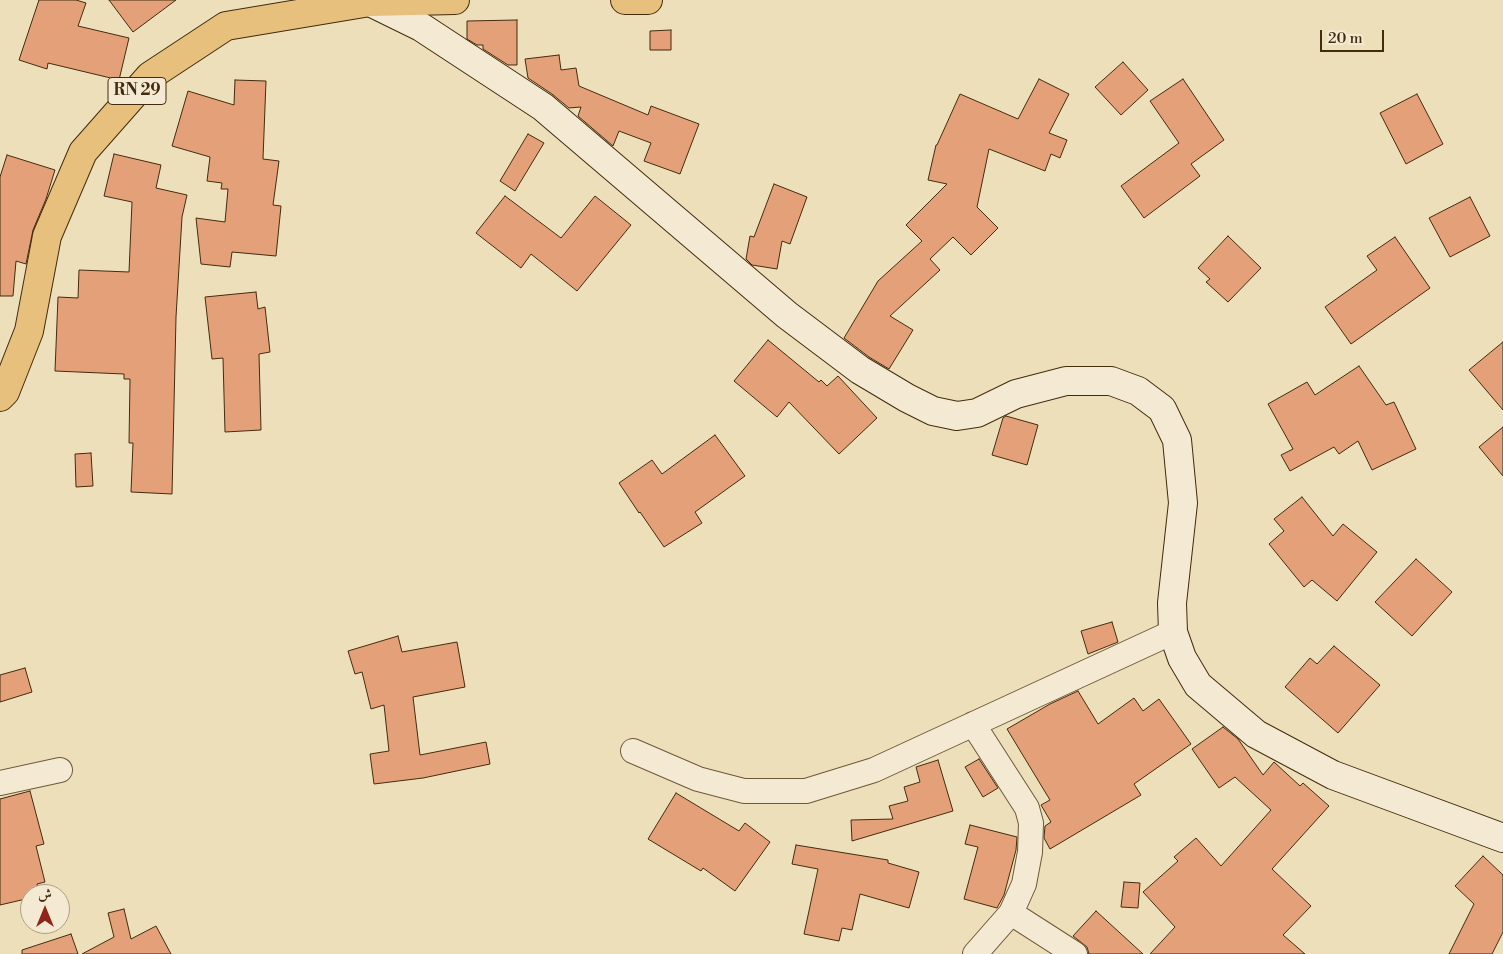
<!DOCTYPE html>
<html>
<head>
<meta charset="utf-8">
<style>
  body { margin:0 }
  #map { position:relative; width:1503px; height:954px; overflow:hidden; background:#eedfbb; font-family:"Libre Bodoni",Amiri,serif }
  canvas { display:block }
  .north { position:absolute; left:20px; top:884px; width:50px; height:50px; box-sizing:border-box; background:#f4ead3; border:1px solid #ad9e84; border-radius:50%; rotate:0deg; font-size:14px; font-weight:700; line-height:20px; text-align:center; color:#432b0d }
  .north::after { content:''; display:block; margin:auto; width:18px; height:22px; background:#8f2418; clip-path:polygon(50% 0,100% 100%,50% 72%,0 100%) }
  .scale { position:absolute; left:1320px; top:30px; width:64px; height:22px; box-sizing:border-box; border:2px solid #432b0d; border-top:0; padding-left:6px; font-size:15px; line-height:18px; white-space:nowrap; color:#432b0d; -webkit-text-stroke:4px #f4ead3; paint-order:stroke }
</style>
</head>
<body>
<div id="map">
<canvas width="1503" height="954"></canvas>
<div class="north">ش</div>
<div class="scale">20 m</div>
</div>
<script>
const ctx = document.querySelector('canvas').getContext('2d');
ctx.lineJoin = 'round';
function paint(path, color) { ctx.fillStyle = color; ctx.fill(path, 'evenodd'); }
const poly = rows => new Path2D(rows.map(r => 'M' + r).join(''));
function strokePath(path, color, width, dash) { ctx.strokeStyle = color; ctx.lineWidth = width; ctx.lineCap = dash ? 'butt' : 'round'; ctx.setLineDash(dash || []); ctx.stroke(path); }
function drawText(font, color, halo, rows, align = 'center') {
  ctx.font = font + ' "Libre Bodoni",serif'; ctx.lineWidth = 4.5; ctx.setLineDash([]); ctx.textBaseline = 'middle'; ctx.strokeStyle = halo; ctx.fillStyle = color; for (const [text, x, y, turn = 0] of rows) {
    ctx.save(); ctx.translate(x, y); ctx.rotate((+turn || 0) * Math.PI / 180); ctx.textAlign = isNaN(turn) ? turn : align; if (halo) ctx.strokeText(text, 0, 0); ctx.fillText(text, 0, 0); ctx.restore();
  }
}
const building = poly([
  [39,0,76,0,86,3,78,26,129,38,119,80,48,63,47,69,19,60,39,0],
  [109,0,176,0,133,32,109,0],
  [517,20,517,65,508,65,483,49,483,45,477,45,467,39,467,21,517,20],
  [671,30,671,50,650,50,650,31,671,30],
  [559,55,561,70,576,68,579,86,648,115,651,106,699,124,680,174,644,161,651,143,619,131,613,146,578,116,581,107,569,108,552,94,528,78,525,59,559,55],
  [1123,62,1148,90,1121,115,1095,87,1123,62],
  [1039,79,1069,94,1049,133,1067,140,1060,158,1051,154,1045,171,989,149,977,207,998,228,971,255,953,237,930,259,940,270,890,316,913,330,889,369,869,357,844,338,878,281,922,241,906,225,947,184,928,180,936,145,937,145,960,94,1018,119,1039,79],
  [1183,79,1224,140,1191,164,1200,176,1144,218,1121,186,1179,143,1150,101,1183,79],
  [235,80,266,81,263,159,279,161,273,205,281,206,276,256,232,252,230,267,201,264,196,218,225,222,228,189,221,189,222,183,207,181,210,157,172,146,188,91,234,105,235,80],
  [1417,94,1443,144,1406,164,1380,113,1417,94],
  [528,134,544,143,515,191,500,181,528,134],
  [114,154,161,165,156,188,187,195,182,217,176,317,172,494,131,492,133,443,129,443,130,379,124,379,124,374,55,371,58,297,78,298,79,270,129,272,132,202,104,196,114,154],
  [7,155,55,170,46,199,33,230,26,264,16,261,13,296,0,296,0,177,7,155],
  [774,184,807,197,790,244,782,241,777,269,752,265,746,259,750,236,754,237,774,184],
  [505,196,561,238,595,196,631,225,577,291,531,254,521,268,476,233,505,196],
  [1470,197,1490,236,1450,257,1429,218,1470,197],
  [1228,236,1261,268,1228,302,1206,282,1210,279,1198,268,1228,236],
  [1395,237,1430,288,1351,344,1325,307,1377,270,1367,256,1395,237],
  [256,292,258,309,265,307,270,352,259,354,261,430,225,432,223,358,212,359,205,297,256,292],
  [768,340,819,382,821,380,827,386,838,376,877,418,839,454,789,402,777,417,734,381,768,340],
  [1503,342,1503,410,1469,370,1503,342],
  [1359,366,1386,405,1394,402,1416,449,1372,470,1358,441,1339,454,1334,447,1290,471,1281,455,1293,449,1268,404,1307,382,1315,395,1359,366],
  [1006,416,1038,425,1027,465,992,455,1003,418,1006,416],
  [1503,427,1503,476,1479,447,1503,427],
  [715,435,745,476,695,512,702,523,664,547,640,512,639,513,619,483,652,460,662,474,715,435],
  [91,453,93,486,76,487,75,454,91,453],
  [1302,497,1333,536,1343,524,1377,552,1337,601,1312,580,1304,587,1269,544,1284,531,1274,519,1302,497],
  [1416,559,1452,592,1412,636,1375,602,1416,559],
  [1112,622,1118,642,1088,654,1081,631,1112,622],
  [398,636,402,652,457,642,465,687,413,697,420,755,486,742,490,764,423,778,374,784,370,754,389,751,384,705,371,709,362,672,355,674,348,651,398,636],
  [1334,646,1380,685,1338,733,1285,687,1310,658,1317,664,1334,646],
  [25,668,32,692,0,702,0,675,25,668],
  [1078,691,1098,724,1134,698,1143,711,1159,699,1191,744,1134,784,1141,795,1050,849,1044,838,1045,826,1051,822,1041,805,1050,800,1007,729,1050,704,1078,691],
  [1223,727,1238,739,1263,775,1274,762,1300,786,1303,783,1329,806,1272,869,1311,906,1283,935,1305,954,1150,954,1175,927,1143,892,1178,861,1174,857,1196,838,1221,866,1271,810,1235,777,1219,788,1192,749,1223,727],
  [979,759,998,788,983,797,965,767,979,759],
  [938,760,953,811,852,841,851,820,893,819,889,806,908,801,904,787,920,782,916,767,938,760],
  [30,791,44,844,36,846,45,882,37,884,39,894,30,894,30,898,0,905,0,799,30,791],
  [676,793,739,831,745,823,770,842,735,891,703,868,701,871,648,839,676,793],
  [970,825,1017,837,1016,850,1004,895,997,908,964,899,978,847,965,844,970,825],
  [796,845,888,860,888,863,919,872,909,908,860,894,852,930,842,928,839,941,804,934,818,869,792,864,796,845],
  [1483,856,1503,875,1503,932,1492,954,1449,954,1474,904,1455,886,1483,856],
  [1124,882,1140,883,1138,908,1121,907,1124,882],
  [124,909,131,939,156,926,171,954,82,954,114,937,108,913,124,909],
  [1096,911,1143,954,1089,954,1087,947,1073,936,1096,911],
  [71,934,78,954,22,954,22,950,71,934]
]);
paint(building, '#e4a079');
strokePath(building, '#432b0d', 1);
const street = poly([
  [973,724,1027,808,1031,823,1030,852,1024,884,1011,913,975,954],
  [633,751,698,779,744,791,806,791,874,770,1173,632],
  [0,783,60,770],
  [1011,913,1075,954]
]);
const secondary = poly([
  [370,2,421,27,543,107,787,315,860,370,907,398,933,411,957,416,977,413,1016,394,1066,381,1111,381,1138,391,1162,409,1177,440,1183,503,1172,603,1173,632,1182,658,1198,685,1256,734,1333,775,1503,838]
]);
const primary = poly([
  [625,0,648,0],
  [0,397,5,392,29,331,47,236,83,152,150,76,226,26,370,2,455,0]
]);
strokePath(street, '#6e5838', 26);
strokePath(secondary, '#432b0d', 30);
strokePath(primary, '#432b0d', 30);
strokePath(street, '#f4ead3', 24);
strokePath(secondary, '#f4ead3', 28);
strokePath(primary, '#e7c07e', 28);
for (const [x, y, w] of [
  [137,91,58]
]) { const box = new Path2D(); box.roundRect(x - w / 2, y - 13.5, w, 27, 4); ctx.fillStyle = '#f4ead3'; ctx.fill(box); strokePath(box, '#432b0d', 1); }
drawText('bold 16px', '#432b0d', null, [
  ["RN 29",137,91]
]);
</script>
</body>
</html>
